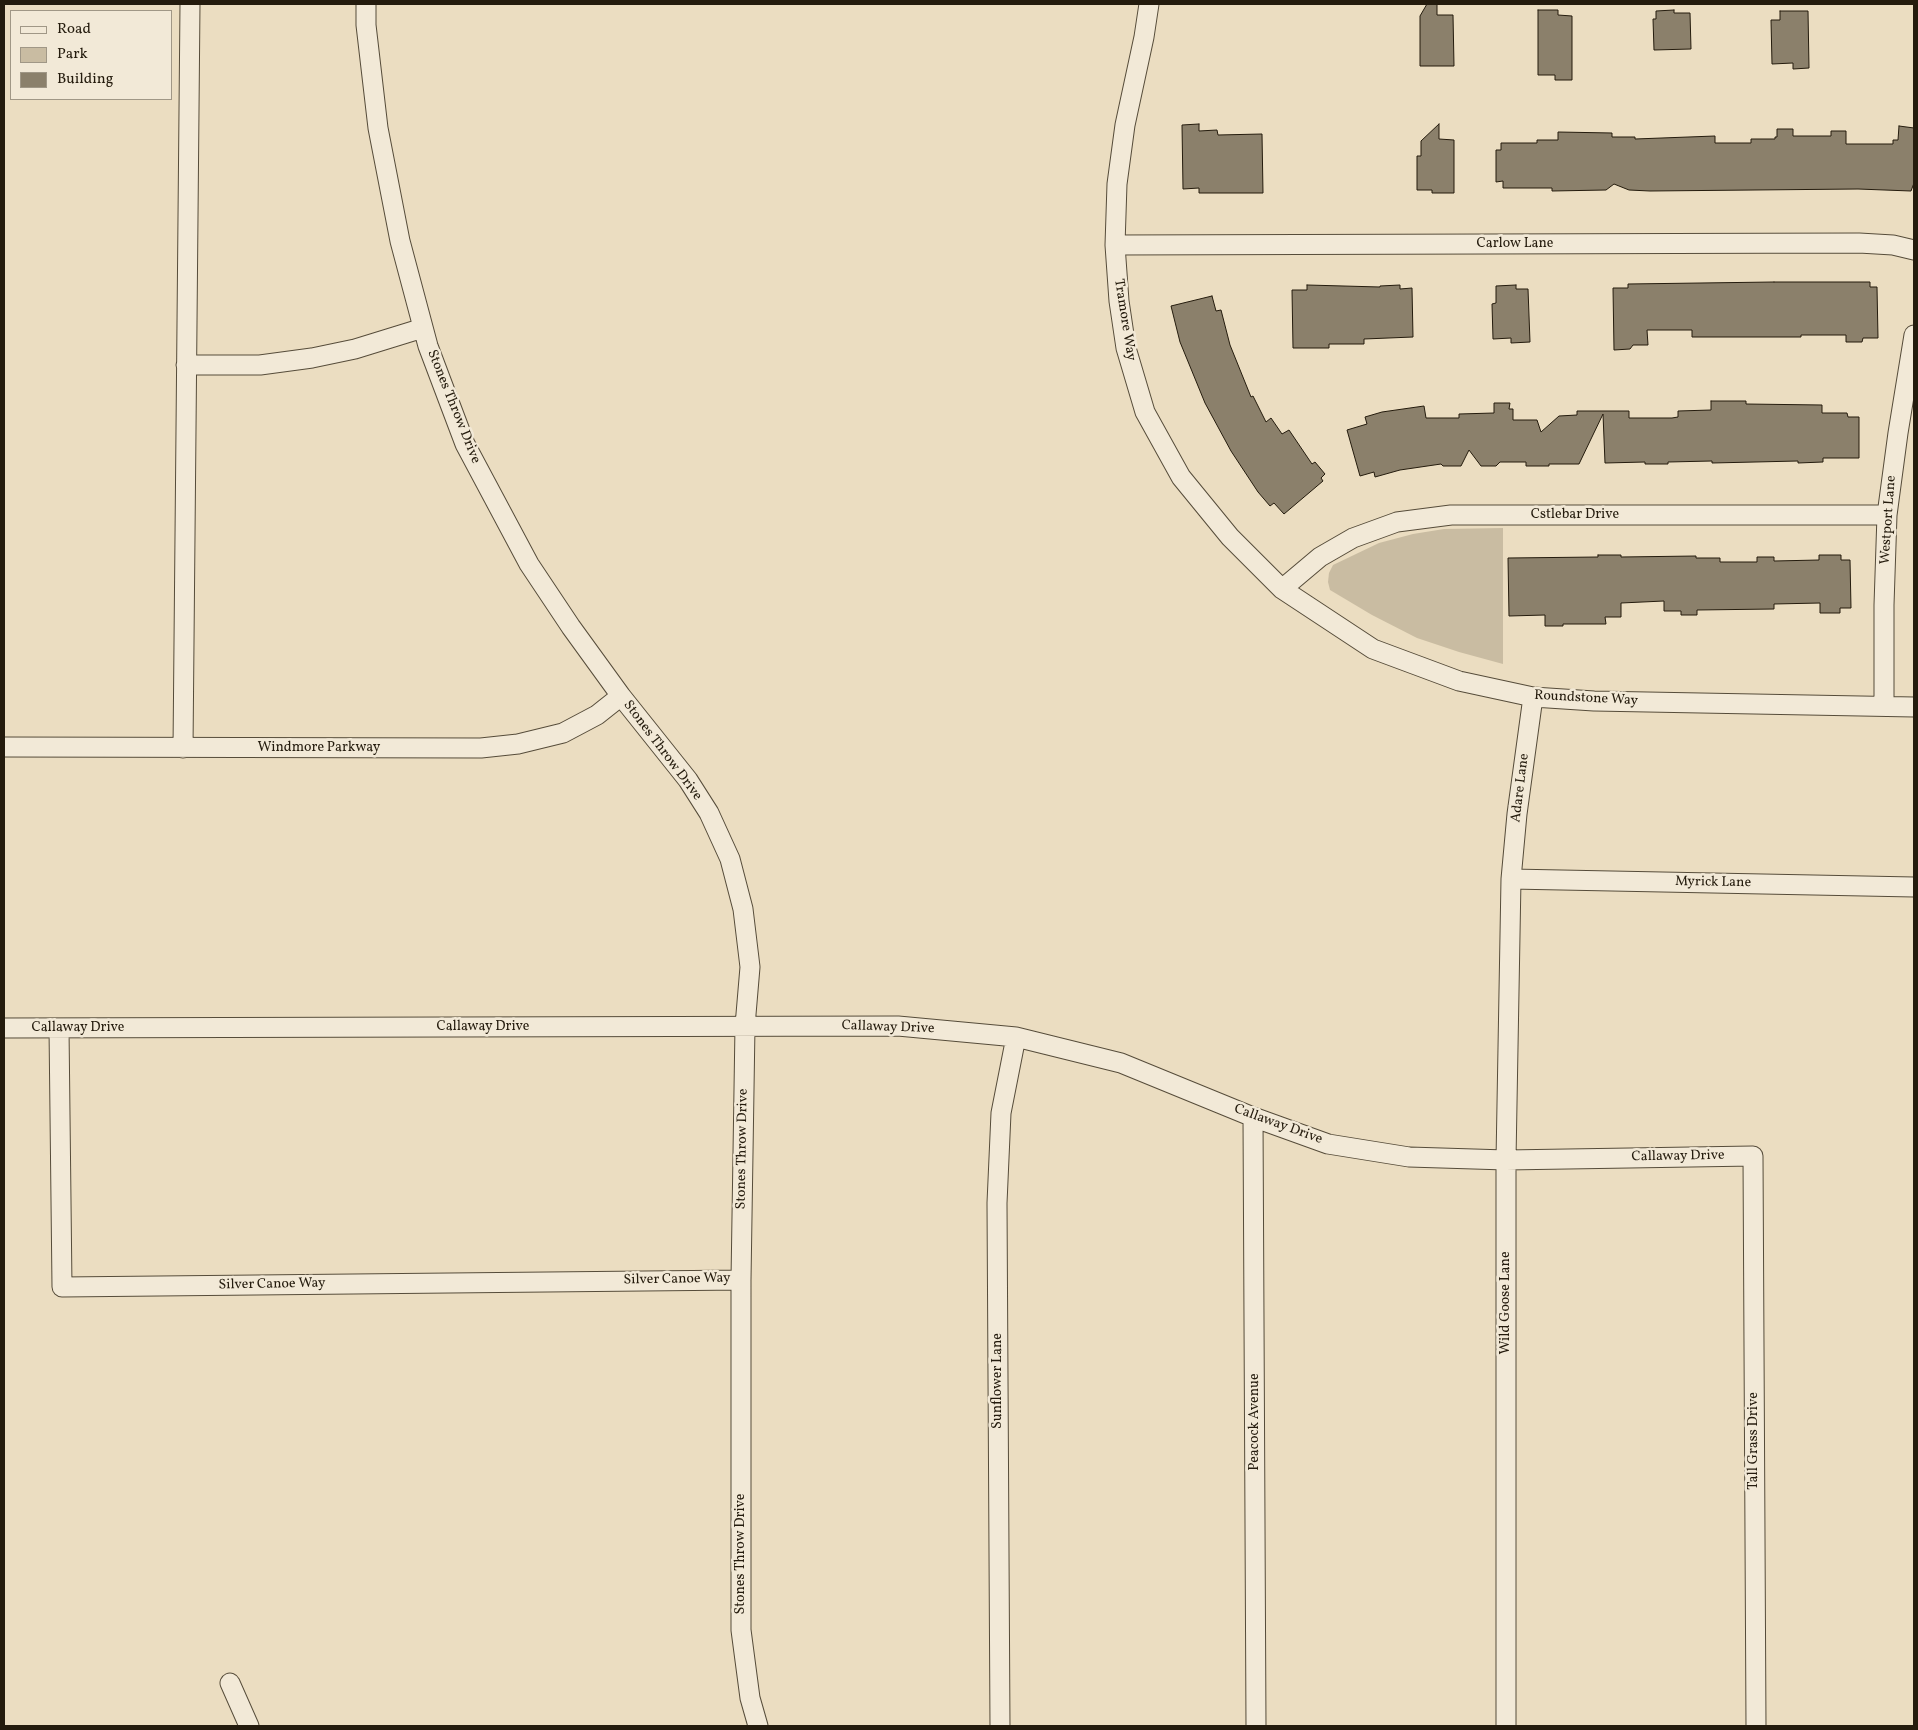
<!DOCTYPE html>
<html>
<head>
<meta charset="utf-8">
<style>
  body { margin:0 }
  #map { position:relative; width:1918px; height:1730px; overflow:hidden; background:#ebddc1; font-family:Vollkorn,serif }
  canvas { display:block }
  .frame { position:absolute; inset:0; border:5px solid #241b0d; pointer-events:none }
  .legend { position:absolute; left:10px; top:10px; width:162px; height:90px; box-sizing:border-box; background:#f2e9d7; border:1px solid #a09786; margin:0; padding:6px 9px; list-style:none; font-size:15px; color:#241b0d }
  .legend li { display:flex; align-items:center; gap:10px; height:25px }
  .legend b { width:25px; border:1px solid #a09786 }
</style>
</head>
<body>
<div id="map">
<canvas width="1918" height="1730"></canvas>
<div class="frame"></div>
<ul class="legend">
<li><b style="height:6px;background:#f2e9d7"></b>Road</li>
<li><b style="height:14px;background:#c9bca2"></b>Park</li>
<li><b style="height:14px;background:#8b806b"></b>Building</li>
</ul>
</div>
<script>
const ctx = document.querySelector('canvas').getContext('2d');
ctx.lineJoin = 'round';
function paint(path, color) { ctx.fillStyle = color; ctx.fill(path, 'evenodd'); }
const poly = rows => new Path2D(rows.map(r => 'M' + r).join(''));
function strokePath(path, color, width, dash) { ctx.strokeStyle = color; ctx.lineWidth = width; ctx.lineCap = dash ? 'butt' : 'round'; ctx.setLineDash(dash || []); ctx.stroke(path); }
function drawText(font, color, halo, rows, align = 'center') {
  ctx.font = font + ' Vollkorn,serif'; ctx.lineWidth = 5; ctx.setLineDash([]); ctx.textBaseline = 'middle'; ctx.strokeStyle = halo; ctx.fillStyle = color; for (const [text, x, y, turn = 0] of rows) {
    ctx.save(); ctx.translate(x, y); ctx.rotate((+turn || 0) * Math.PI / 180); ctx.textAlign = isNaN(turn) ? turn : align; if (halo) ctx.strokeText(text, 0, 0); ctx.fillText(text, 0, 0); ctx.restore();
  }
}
paint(poly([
  [1503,528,1503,664,1459,652,1417,638,1372,615,1330,590,1328,582,1329,573,1333,565,1379,543,1413,534,1444,529]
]), '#c9bca2');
const building = poly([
  [1427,4,1437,4,1437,15,1453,15,1454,66,1420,66,1420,16,1427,4],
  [1538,10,1558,10,1558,15,1572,16,1572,80,1555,80,1555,75,1538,75,1538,10],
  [1674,10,1674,13,1690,13,1691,49,1654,50,1653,19,1656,19,1656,11,1674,10],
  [1780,11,1808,11,1809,68,1793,69,1793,63,1772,64,1771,20,1780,20,1780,11],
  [1199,124,1199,131,1217,130,1218,135,1262,134,1263,193,1199,193,1199,188,1183,189,1182,125,1199,124],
  [1439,124,1439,139,1454,140,1454,193,1432,193,1432,190,1417,190,1417,156,1421,156,1421,141,1439,124],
  [1899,126,1914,128,1914,183,1911,191,1858,189,1650,191,1629,190,1614,184,1606,190,1552,191,1552,188,1503,188,1503,181,1496,182,1496,150,1501,150,1501,143,1537,143,1537,140,1558,140,1558,132,1612,133,1612,137,1635,137,1635,139,1715,136,1715,143,1751,143,1751,139,1775,139,1775,137,1777,137,1777,129,1793,129,1793,136,1831,136,1831,131,1846,131,1846,144,1893,144,1893,140,1898,140,1899,126],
  [1774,282,1870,282,1870,287,1877,287,1878,338,1863,338,1862,342,1846,342,1846,335,1801,335,1801,337,1692,337,1692,330,1647,330,1648,345,1633,345,1630,349,1614,350,1613,288,1628,288,1628,284,1774,282],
  [1307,285,1380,287,1380,286,1400,285,1400,289,1412,288,1413,337,1364,339,1364,344,1329,344,1329,348,1293,348,1292,290,1307,290,1307,285],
  [1516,285,1516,289,1528,289,1530,342,1511,343,1511,338,1493,339,1492,304,1496,303,1496,286,1516,285],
  [1212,296,1216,311,1221,310,1230,345,1251,397,1253,396,1266,422,1271,418,1282,434,1289,430,1312,464,1315,462,1325,474,1321,478,1323,481,1284,514,1274,503,1270,506,1258,492,1231,451,1205,403,1180,342,1171,306,1212,296],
  [1711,401,1746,401,1746,404,1822,405,1822,413,1847,413,1848,417,1859,417,1859,458,1823,458,1823,462,1798,463,1798,461,1712,463,1712,461,1668,462,1668,464,1645,464,1645,462,1605,463,1603,414,1579,464,1549,464,1549,466,1526,466,1526,462,1500,462,1496,466,1481,466,1469,450,1461,466,1443,466,1441,464,1400,470,1375,477,1374,472,1360,476,1347,430,1367,424,1365,417,1382,412,1424,406,1426,418,1459,418,1459,414,1494,413,1494,403,1510,403,1509,409,1513,409,1513,420,1537,420,1541,432,1559,416,1577,415,1577,411,1629,411,1629,418,1672,418,1678,417,1678,411,1711,410,1711,401],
  [1598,555,1621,555,1621,557,1696,556,1696,558,1720,558,1720,562,1757,562,1757,557,1774,557,1774,561,1819,560,1819,555,1841,555,1841,560,1850,560,1851,608,1840,608,1840,613,1820,613,1820,603,1774,604,1774,609,1697,610,1697,615,1681,615,1681,611,1664,611,1664,601,1621,603,1621,617,1605,617,1606,624,1563,624,1563,626,1545,626,1545,615,1509,616,1508,558,1598,557,1598,555]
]);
paint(building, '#8b806b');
strokePath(building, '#241b0d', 1);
const minor = poly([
  [366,4,366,25,378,128,400,241,428,346,465,444,529,564,571,627,621,696,688,780,709,813,730,859,743,909,750,967,745,1026,741,1280,741,1630,750,1698,758,1726],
  [1149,4,1144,37,1125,125,1117,184,1115,245,1119,301,1126,348,1145,412,1181,477,1230,537,1282,589,1373,649,1459,681,1533,697,1594,701,1914,707],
  [1115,245,1859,243,1893,245,1914,250],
  [186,365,260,365,312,358,355,349,423,328],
  [1282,589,1320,557,1353,538,1397,522,1451,515,1887,515],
  [1884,706,1884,605,1887,515,1898,433,1914,335],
  [4,747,481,748,518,744,563,733,597,715,621,696],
  [183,748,190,4],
  [1511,879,1914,887],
  [4,1028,898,1026,1016,1037,1121,1063,1253,1117,1328,1144,1409,1157,1506,1160,1753,1156,1756,1726],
  [59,1028,62,1287,741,1280],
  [1253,1117,1256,1726],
  [230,1683,249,1726],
  [1000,1726,997,1203,1001,1113,1016,1037],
  [1506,1726,1506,1160,1511,879,1517,814,1533,697]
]);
strokePath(minor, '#564c3a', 21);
strokePath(minor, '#f2e9d7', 19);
drawText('14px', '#241b0d', '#f2e9d7', [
  ["Carlow Lane",1515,244],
  ["Tramore Way",1124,320,81],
  ["Stones Throw Drive",453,407,68],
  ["Cstlebar Drive",1575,515],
  ["Westport Lane",1889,520,-86],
  ["Roundstone Way",1586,699,3],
  ["Windmore Parkway",319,748],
  ["Stones Throw Drive",662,751,53],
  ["Adare Lane",1521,788,-83],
  ["Myrick Lane",1713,883,1],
  ["Callaway Drive",483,1027],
  ["Callaway Drive",78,1028],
  ["Callaway Drive",888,1028,2],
  ["Callaway Drive",1278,1125,20],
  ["Stones Throw Drive",743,1149,-89],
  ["Callaway Drive",1678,1157,-1],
  ["Silver Canoe Way",677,1280,-1],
  ["Silver Canoe Way",272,1285,-1],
  ["Wild Goose Lane",1506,1303,-90],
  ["Sunflower Lane",998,1381,-90],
  ["Peacock Avenue",1255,1422,-90],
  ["Tall Grass Drive",1754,1441,-90],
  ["Stones Throw Drive",741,1554,-90]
]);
</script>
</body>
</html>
